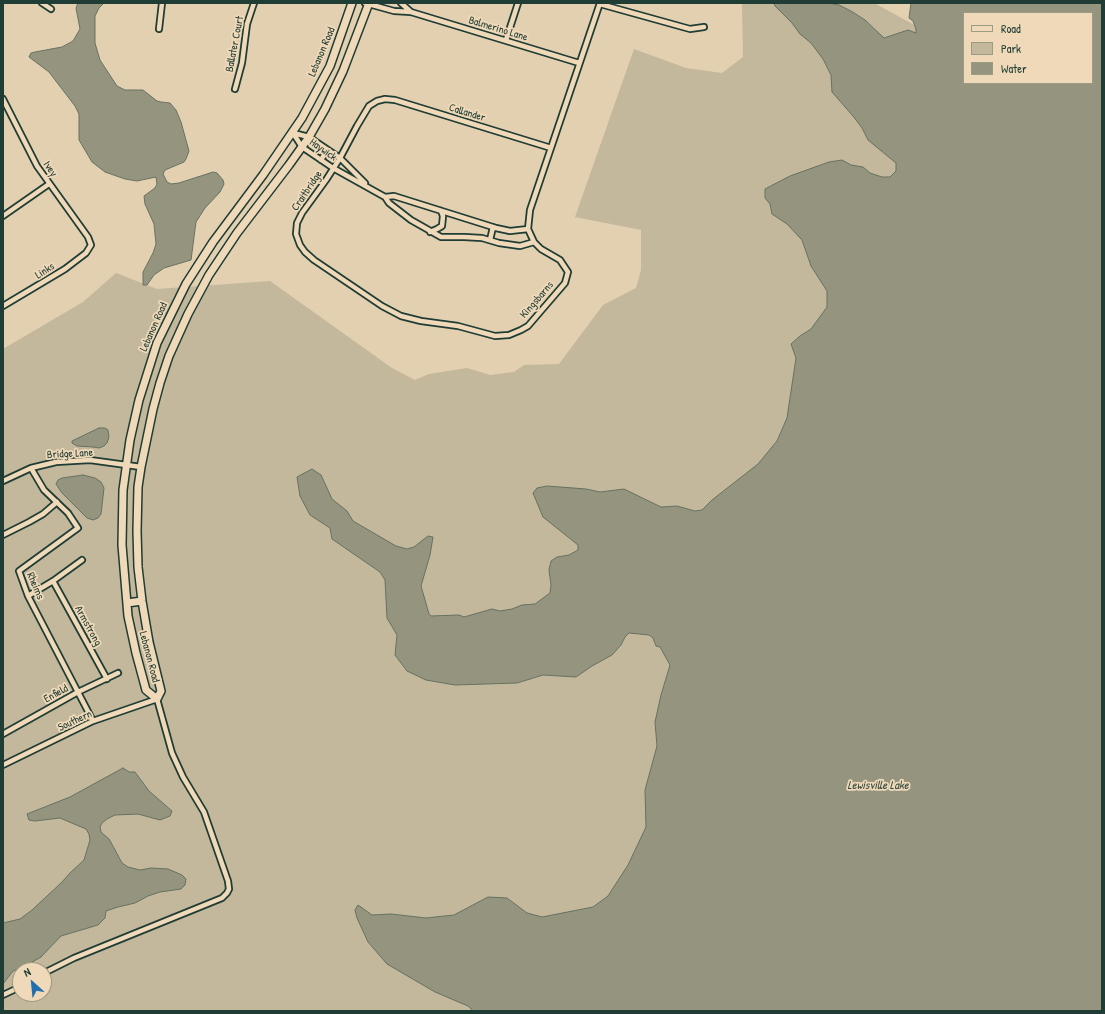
<!DOCTYPE html>
<html>
<head>
<meta charset="utf-8">
<style>
  body { margin:0 }
  #map { position:relative; width:1105px; height:1014px; overflow:hidden; background:#e3d0b1; font-family:"Patrick Hand",sans-serif }
  canvas { display:block }
  .frame { position:absolute; inset:0; border:4px solid #1f3d34; pointer-events:none }
  .legend { position:absolute; left:963px; top:12px; width:130px; height:72px; box-sizing:border-box; background:#f0d9b9; border:1px solid #9c9b84; margin:0; padding:5px 7px; list-style:none; font-size:12px; color:#1f3d34 }
  .legend li { display:flex; align-items:center; gap:8px; height:20px }
  .legend b { width:20px; border:1px solid #9c9b84 }
  .north { position:absolute; left:12px; top:962px; width:40px; height:40px; box-sizing:border-box; background:#f0d9b9; border:1px solid #9c9b84; border-radius:50%; rotate:333deg; font-size:11px; font-weight:700; line-height:16px; text-align:center; color:#1f3d34 }
  .north::after { content:''; display:block; margin:auto; width:14px; height:18px; background:#1f6fb2; clip-path:polygon(50% 0,100% 100%,50% 72%,0 100%) }
</style>
</head>
<body>
<div id="map">
<canvas width="1105" height="1014"></canvas>
<div class="frame"></div>
<ul class="legend">
<li><b style="height:5px;background:#f0d9b9"></b>Road</li>
<li><b style="height:11px;background:#c3b79c"></b>Park</li>
<li><b style="height:11px;background:#95957f"></b>Water</li>
</ul>
<div class="north">N</div>
</div>
<script>
const ctx = document.querySelector('canvas').getContext('2d');
ctx.lineJoin = 'round';
function paint(path, color) { ctx.fillStyle = color; ctx.fill(path, 'evenodd'); }
const poly = rows => new Path2D(rows.map(r => 'M' + r).join(''));
function strokePath(path, color, width, dash) { ctx.strokeStyle = color; ctx.lineWidth = width; ctx.lineCap = dash ? 'butt' : 'round'; ctx.setLineDash(dash || []); ctx.stroke(path); }
function drawText(font, color, halo, rows, align = 'center') {
  ctx.font = font + ' "Patrick Hand",sans-serif'; ctx.lineWidth = 3.5; ctx.setLineDash([]); ctx.textBaseline = 'middle'; ctx.strokeStyle = halo; ctx.fillStyle = color; for (const [text, x, y, turn = 0] of rows) {
    ctx.save(); ctx.translate(x, y); ctx.rotate((+turn || 0) * Math.PI / 180); ctx.textAlign = isNaN(turn) ? turn : align; if (halo) ctx.strokeText(text, 0, 0); ctx.fillText(text, 0, 0); ctx.restore();
  }
}
paint(poly([
  [742,3,874,3,964,52,964,83,725,1011,3,1011,3,349,83,302,116,273,157,289,270,281,392,368,415,380,429,374,467,368,490,375,514,372,524,365,559,364,603,305,636,288,641,270,641,230,575,217,634,49,686,68,722,73,743,57],
  [20,970,44,970,44,994,20,994]
]), '#c3b79c');
const water = poly([
  [78,3,104,3,99,8,95,16,95,43,100,60,117,86,125,90,143,90,157,101,161,102,170,103,176,110,181,122,189,151,186,159,184,162,165,170,163,174,167,182,171,184,179,183,213,172,217,173,223,180,224,184,220,192,205,208,196,222,191,260,164,268,154,275,147,285,143,285,143,272,153,253,156,244,154,224,145,204,144,196,155,188,157,184,156,177,137,181,125,179,105,172,92,162,79,140,79,114,75,106,49,72,29,57,31,53,35,52,62,47,73,41,80,29,76,8,78,3],
  [774,3,828,3,839,5,851,11,865,20,884,38,908,30,916,33,916,29,913,21,909,18,911,3,1102,3,1102,1011,473,1011,468,1006,435,992,387,964,368,942,357,918,355,910,358,905,372,915,391,914,426,918,454,915,488,897,507,898,527,913,542,917,593,907,608,896,628,865,646,827,645,790,657,746,655,722,661,695,670,665,660,647,656,646,653,638,649,635,629,633,625,637,621,645,612,655,592,666,576,677,543,675,517,683,455,685,426,680,407,671,395,655,397,635,387,618,385,580,380,572,332,539,330,528,310,515,300,496,297,477,312,469,321,475,332,499,347,511,353,521,396,546,407,549,414,547,428,536,433,537,430,555,421,586,429,614,431,616,459,615,464,617,492,609,500,611,512,609,522,605,535,604,550,593,551,585,549,570,551,561,557,557,569,555,578,550,578,545,543,517,533,493,537,488,547,486,586,489,600,492,624,489,661,507,677,506,695,511,702,510,712,500,758,464,777,441,787,418,796,358,791,344,800,336,811,329,827,307,827,291,811,266,802,240,787,224,772,214,770,204,765,198,765,189,790,176,829,162,842,160,851,165,863,167,870,173,882,177,890,177,896,171,896,163,868,140,862,128,853,116,832,92,831,75,823,59,811,43,800,34,792,23,775,6,774,3],
  [964,13,1092,13,1092,83,964,83,964,13],
  [99,428,105,428,108,430,109,437,107,443,104,446,99,448,93,447,77,446,72,443,72,441,99,428],
  [83,475,95,478,101,482,104,488,101,514,98,518,93,520,87,518,62,493,56,484,58,480,62,478,83,475],
  [123,768,129,772,135,772,149,791,172,811,170,816,160,820,138,814,115,815,107,819,102,823,100,827,101,832,109,839,114,848,122,863,128,867,140,870,151,868,168,869,182,875,186,879,185,885,181,889,160,892,148,896,135,903,118,907,106,911,105,918,98,925,61,936,41,957,27,965,13,971,3,984,3,923,20,919,32,910,61,883,71,872,84,860,90,840,89,834,86,829,60,818,35,821,29,820,27,814,70,797,123,768]
]);
paint(water, '#95957f');
strokePath(water, '#667261', 1);
const street = poly([
  [42,3,51,9],
  [365,3,394,11,411,12,579,63],
  [401,3,411,12],
  [600,4,690,29,704,27],
  [159,29,162,3],
  [506,40,518,3],
  [235,89,242,63,247,24,254,3],
  [3,99,37,166,88,237,91,245,86,253,65,269,3,306],
  [293,133,302,147,333,168,385,197,389,203,411,220,441,237,464,237,482,238,499,243,520,246,534,242],
  [293,133,309,137,340,158,365,183],
  [551,148,395,100,385,99,377,101,369,106,357,126,340,158,326,180,302,213,297,223,296,234,300,245,305,252,314,260,382,306,401,316,421,321,458,326,495,336,509,335,521,330,528,326,565,283,568,272,560,260,541,249,534,242,528,229,530,210,600,3],
  [321,160,327,150],
  [385,197,394,196,496,228,510,231,528,229],
  [3,216,49,184],
  [430,232,437,229,442,226,443,216,441,211],
  [490,240,493,227],
  [31,468,44,490,68,513,78,528,19,571,28,596,93,721],
  [3,481,31,468,56,462,90,460,141,467],
  [3,535,29,522,43,514,57,502],
  [53,581,107,679],
  [28,596,53,581,82,560],
  [3,734,78,692,118,673],
  [3,765,93,721,157,699,172,753,183,777,204,812,228,881,229,889,227,893,222,898,74,958,44,973],
  [3,995,20,987]
]);
const secondary = poly([
  [352,3,330,66,302,118,263,175,213,242,186,284,157,343,139,400,130,440,123,490,122,545,128,616,136,653,146,690,157,699,161,691,149,642,142,601,138,567,137,531,138,487,141,467,153,409,160,383,169,356,188,314,209,275,237,233,289,165,309,137,325,109,343,71,369,3],
  [127,603,142,601]
]);
strokePath(street, '#1f3d34', 8);
strokePath(secondary, '#1f3d34', 10);
strokePath(street, '#f0d9b9', 4.5);
strokePath(secondary, '#f0d9b9', 7);
drawText('11px', '#1f3d34', '#f0d9b9', [
  ["Balmerino Lane",498,29,17],
  ["Ballater Court",235,44,-79],
  ["Lebanon Road",322,52,-67],
  ["Callander",467,113,17],
  ["Haywick",323,150,35],
  ["Ivey",50,169,56],
  ["Craitbridge",307,191,-56],
  ["Links",45,271,-32],
  ["Kingsbarns",537,300,-49],
  ["Lebanon Road",154,327,-66],
  ["Bridge Lane",70,454,-3],
  ["Rheims",35,586,67],
  ["Armstrong",88,626,61],
  ["Lebanon Road",149,657,75],
  ["Enfield",56,694,-29],
  ["Southern",75,721,-25]
]);
drawText('italic 12px', '#314a3f', '#f0d9b9', [
  ["Lewisville Lake",878,786]
]);
</script>
</body>
</html>
